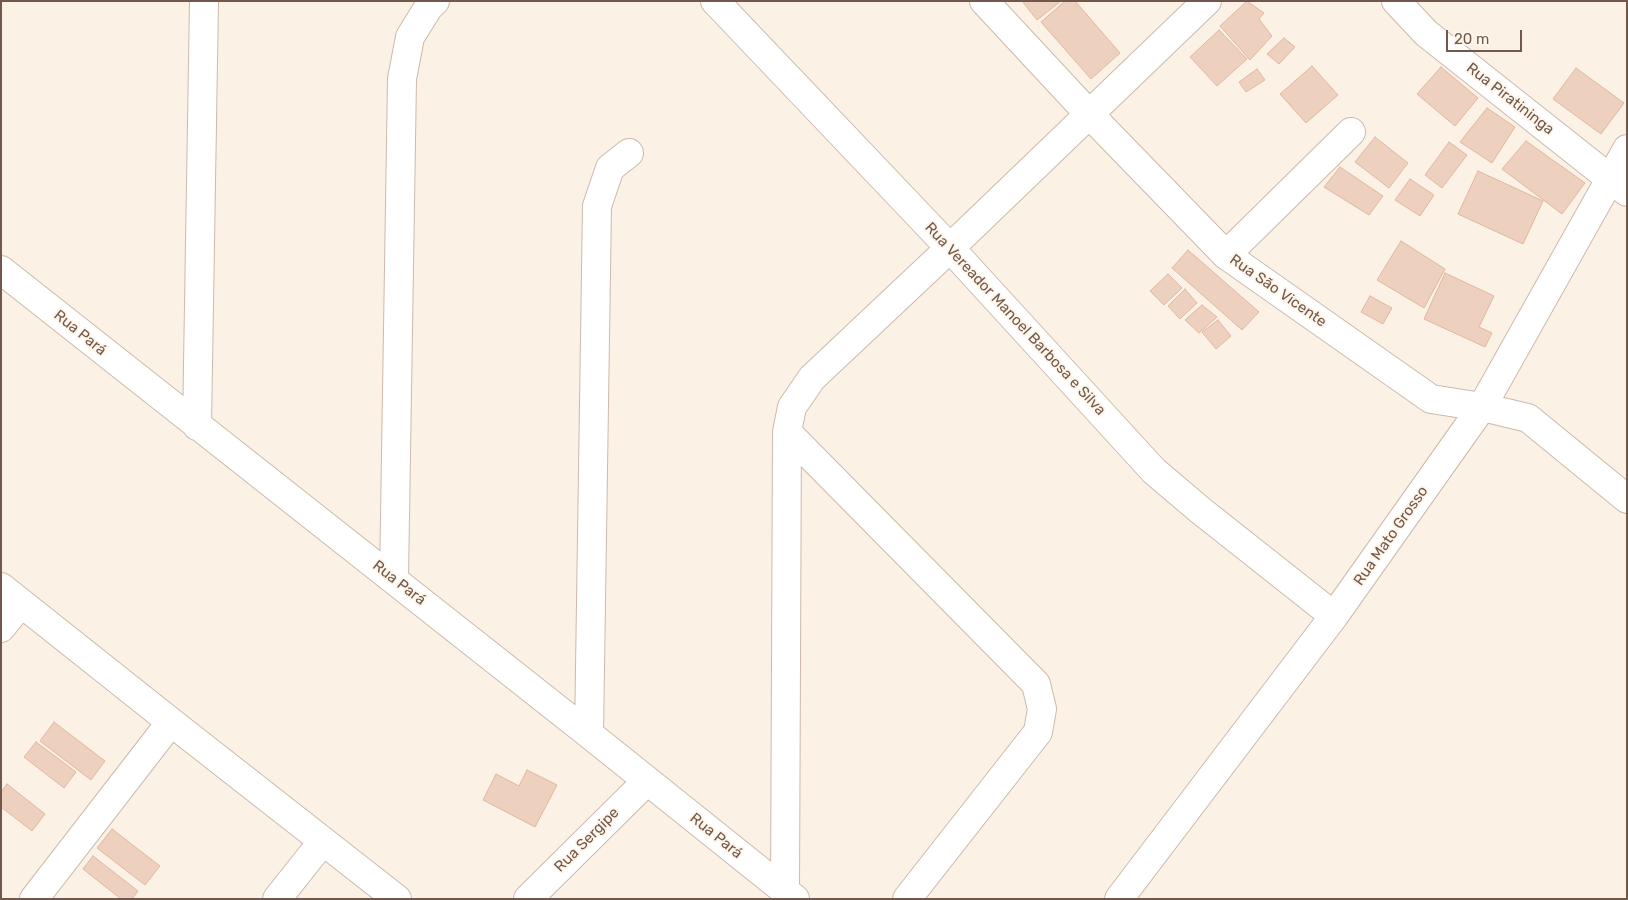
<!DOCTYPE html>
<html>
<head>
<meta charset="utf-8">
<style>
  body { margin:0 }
  #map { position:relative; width:1628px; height:900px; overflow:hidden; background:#fbf2e5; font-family:Rubik,sans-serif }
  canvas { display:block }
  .frame { position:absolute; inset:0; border:2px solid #72584c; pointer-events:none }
  .scale { position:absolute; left:1446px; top:30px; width:76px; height:22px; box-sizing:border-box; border:2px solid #72584c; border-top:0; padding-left:6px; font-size:15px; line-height:18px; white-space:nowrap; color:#72584c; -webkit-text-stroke:4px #fef6eb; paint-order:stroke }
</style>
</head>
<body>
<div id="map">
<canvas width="1628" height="900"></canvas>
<div class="frame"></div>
<div class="scale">20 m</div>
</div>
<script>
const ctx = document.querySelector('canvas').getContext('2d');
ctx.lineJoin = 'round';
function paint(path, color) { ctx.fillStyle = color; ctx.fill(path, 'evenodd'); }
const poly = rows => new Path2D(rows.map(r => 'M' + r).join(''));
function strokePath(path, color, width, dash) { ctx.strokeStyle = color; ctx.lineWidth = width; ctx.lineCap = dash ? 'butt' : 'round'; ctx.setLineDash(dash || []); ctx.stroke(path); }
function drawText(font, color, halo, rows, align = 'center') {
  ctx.font = font + ' Rubik,sans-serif'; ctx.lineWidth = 4; ctx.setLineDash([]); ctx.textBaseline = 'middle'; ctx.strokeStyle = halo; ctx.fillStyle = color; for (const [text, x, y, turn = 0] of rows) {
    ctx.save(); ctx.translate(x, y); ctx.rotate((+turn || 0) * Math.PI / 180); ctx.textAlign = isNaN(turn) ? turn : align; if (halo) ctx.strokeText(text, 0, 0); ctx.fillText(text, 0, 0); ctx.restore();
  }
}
const building = poly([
  [1022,1,1061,1,1037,20,1022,1],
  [1065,1,1075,1,1120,53,1091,79,1041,22,1065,1],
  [1247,1,1264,13,1259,19,1272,36,1250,60,1220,26,1247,1],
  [1219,30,1247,59,1217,86,1190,57,1219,30],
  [1284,38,1295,47,1279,64,1267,54,1284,38],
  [1312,66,1338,95,1306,123,1280,94,1312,66],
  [1441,67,1478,98,1455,126,1417,94,1441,67],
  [1576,68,1624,103,1601,134,1553,99,1576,68],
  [1257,69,1265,80,1246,92,1239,82,1257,69],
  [1487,108,1515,127,1492,163,1460,142,1487,108],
  [1375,137,1408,163,1389,188,1355,162,1375,137],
  [1526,141,1585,183,1562,214,1502,169,1526,141],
  [1449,142,1467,155,1442,188,1425,175,1449,142],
  [1340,167,1383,196,1369,215,1324,187,1340,167],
  [1478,171,1543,201,1523,244,1458,214,1478,171],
  [1410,179,1434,195,1420,216,1395,200,1410,179],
  [1401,241,1445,269,1424,308,1377,280,1401,241],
  [1188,250,1259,312,1242,330,1172,268,1188,250],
  [1445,273,1494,296,1479,327,1492,333,1485,347,1424,319,1445,273],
  [1168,274,1182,288,1164,305,1150,291,1168,274],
  [1185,289,1197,303,1180,319,1168,306,1185,289],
  [1370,296,1392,308,1383,324,1361,312,1370,296],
  [1202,305,1217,317,1199,333,1185,320,1202,305],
  [1218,320,1231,336,1216,349,1202,332,1218,320],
  [54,722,105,761,91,780,40,741,54,722],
  [36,742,76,772,64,788,24,757,36,742],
  [527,770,557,785,535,827,483,800,496,774,519,786,527,770],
  [7,784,45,814,32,831,1,807,1,792,7,784],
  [112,829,160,866,145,885,97,848,112,829],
  [93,856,138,891,132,899,121,899,83,869,93,856]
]);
paint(building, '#eed0bf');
strokePath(building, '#e0b6a0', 1);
const minor = poly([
  [715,1,950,248,1154,471,1200,510,1334,616],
  [984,1,1090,115,1226,255,1431,399,1482,407,1528,418,1627,499],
  [1396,1,1426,33,1627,192],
  [1226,255,1351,132],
  [1,270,589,734,795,899],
  [197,426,204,1],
  [787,432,1036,684,1042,709,1038,732,907,899],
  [394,579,402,79,410,37,428,8,435,1],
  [1,587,171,722,397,899],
  [1,628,21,603],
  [589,734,597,206,610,168,629,153],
  [785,891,787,432,792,407,812,378,950,248,1207,1],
  [34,899,171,722],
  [277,899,323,841],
  [528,899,647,781],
  [1119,899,1334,616,1482,407,1627,149]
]);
strokePath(minor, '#ccb9ac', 30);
strokePath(minor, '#fff', 28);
drawText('15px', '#72584c', '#fef6eb', [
  ["Rua Piratininga",1510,99,38],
  ["Rua São Vicente",1278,291,35],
  ["Rua Vereador Manoel Barbosa e Silva",1015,319,47],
  ["Rua Pará",80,333,39],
  ["Rua Mato Grosso",1391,536,-55],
  ["Rua Pará",399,583,38],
  ["Rua Pará",716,836,39],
  ["Rua Sergipe",587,840,-45]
]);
</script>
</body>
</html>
